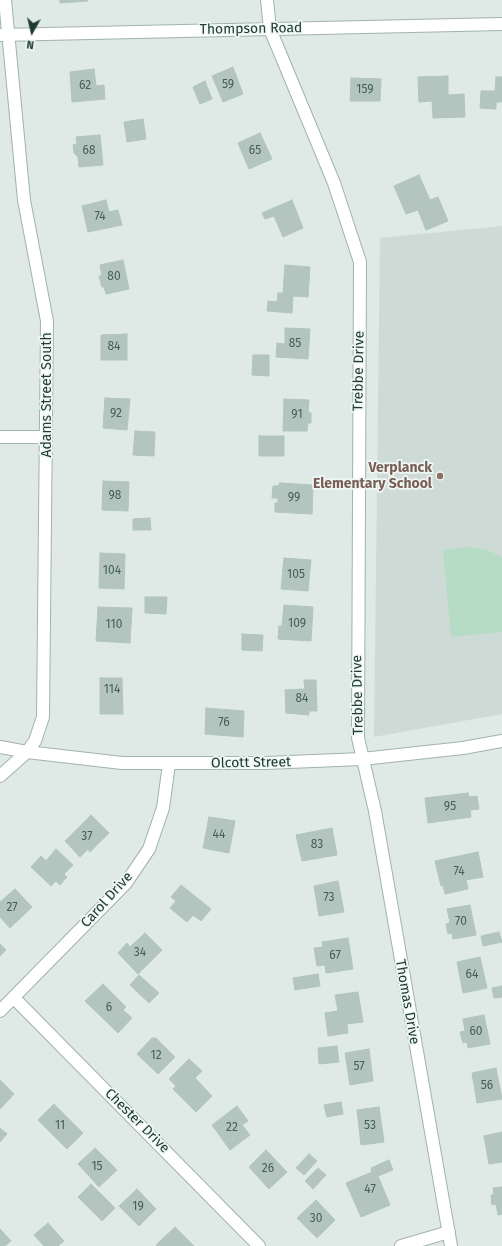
<!DOCTYPE html>
<html>
<head>
<meta charset="utf-8">
<style>
  body { margin:0 }
  #map { position:relative; width:502px; height:1246px; overflow:hidden; background:#dfeae7; font-family:"Fira Sans",sans-serif }
  canvas { display:block }
  .north { position:absolute; left:12px; top:12px; width:40px; height:40px; -webkit-text-stroke:3px #eff7f4; paint-order:stroke; rotate:188deg; font-size:11px; font-weight:700; line-height:16px; text-align:center; color:#203b36 }
  .north::after { content:''; display:block; margin:auto; width:14px; height:18px; background:#203b36; clip-path:polygon(50% 0,100% 100%,50% 72%,0 100%) }
</style>
</head>
<body>
<div id="map">
<canvas width="502" height="1246"></canvas>
<div class="north">N</div>
</div>
<script>
const ctx = document.querySelector('canvas').getContext('2d');
ctx.lineJoin = 'round';
function paint(path, color) { ctx.fillStyle = color; ctx.fill(path, 'evenodd'); }
const poly = rows => new Path2D(rows.map(r => 'M' + r).join(''));
function strokePath(path, color, width, dash) { ctx.strokeStyle = color; ctx.lineWidth = width; ctx.lineCap = dash ? 'butt' : 'round'; ctx.setLineDash(dash || []); ctx.stroke(path); }
function drawText(font, color, halo, rows, align = 'center') {
  ctx.font = font + ' "Fira Sans",sans-serif'; ctx.lineWidth = 3.5; ctx.setLineDash([]); ctx.textBaseline = 'middle'; ctx.strokeStyle = halo; ctx.fillStyle = color; for (const [text, x, y, turn = 0] of rows) {
    ctx.save(); ctx.translate(x, y); ctx.rotate((+turn || 0) * Math.PI / 180); ctx.textAlign = isNaN(turn) ? turn : align; if (halo) ctx.strokeText(text, 0, 0); ctx.fillText(text, 0, 0); ctx.restore();
  }
}
paint(poly([
  [502,226,502,714,374,737,380,238]
]), '#cddad6');
paint(poly([
  [468,547,487,550,502,557,502,632,451,637,443,550]
]), '#b7dcc5');
const building = poly([
  [60,0,88,0,88,1,60,3,60,0],
  [233,67,243,94,223,102,212,76,233,67],
  [94,69,96,86,104,85,105,99,72,102,70,72,94,69],
  [448,76,448,95,464,94,465,117,433,118,432,101,419,102,418,77,448,76],
  [496,77,502,77,502,102,496,102,496,109,480,108,481,91,495,91,496,77],
  [351,78,381,79,380,101,350,101,351,78],
  [205,81,212,99,200,104,193,87,205,81],
  [143,119,146,139,127,142,124,122,143,119],
  [260,133,272,159,249,169,238,143,260,133],
  [100,135,103,165,79,167,78,157,74,153,73,145,77,144,76,137,100,135],
  [419,175,430,200,438,197,448,221,426,230,418,210,406,214,394,186,419,175],
  [106,200,109,212,118,210,122,225,88,232,82,206,106,200],
  [292,200,303,228,283,237,274,216,265,219,262,213,292,200],
  [123,260,129,289,106,294,104,287,102,287,99,276,102,276,100,265,123,260],
  [285,265,310,267,308,297,293,296,292,313,267,311,268,301,277,302,278,293,283,293,285,265],
  [285,328,310,329,308,359,276,357,277,343,285,344,285,328],
  [127,334,127,360,101,360,101,335,127,334],
  [253,355,269,355,269,376,252,375,253,355],
  [105,398,130,399,127,430,103,428,105,398],
  [284,399,309,400,308,412,311,413,311,423,308,423,307,431,283,431,284,399],
  [135,431,155,432,154,456,133,455,135,431],
  [259,436,284,436,284,456,259,456,259,436],
  [103,481,129,482,128,511,102,510,103,481],
  [280,483,313,485,312,514,275,512,275,503,278,503,278,498,272,498,273,486,278,486,280,483],
  [150,518,151,530,133,530,133,519,150,518],
  [100,553,125,554,124,589,99,588,100,553],
  [284,558,311,560,308,591,281,589,284,558],
  [145,597,167,597,166,614,145,613,145,597],
  [284,605,313,607,311,641,278,639,279,626,282,626,284,605],
  [98,607,132,608,130,643,96,641,98,607],
  [242,634,263,635,262,651,242,650,242,634],
  [100,678,122,678,123,714,100,714,100,678],
  [304,680,316,680,317,711,309,711,309,715,286,713,285,690,305,689,304,680],
  [206,708,244,711,243,737,205,734,206,708],
  [468,793,469,797,477,796,479,809,470,810,471,817,428,823,425,798,468,793],
  [91,815,109,833,90,852,88,849,80,857,65,841,91,815],
  [209,817,235,821,229,853,203,848,209,817],
  [332,828,337,855,302,861,296,835,332,828],
  [56,849,73,865,64,874,67,877,60,885,56,881,51,886,31,867,41,856,46,861,56,849],
  [478,852,483,877,466,880,468,889,445,894,443,885,441,886,435,861,478,852],
  [338,881,344,912,319,916,314,886,338,881],
  [181,885,211,909,201,921,193,915,187,922,170,908,176,901,171,897,181,885],
  [15,889,32,907,10,928,0,917,0,902,15,889],
  [470,905,476,935,453,939,452,933,448,934,446,924,450,923,447,909,470,905],
  [499,932,502,942,483,946,481,936,499,932],
  [145,933,162,950,138,974,118,953,127,943,130,947,145,933],
  [348,938,353,969,326,973,325,965,317,966,314,948,323,947,322,942,348,938],
  [0,944,6,950,0,956,0,944],
  [480,957,487,988,463,993,457,962,480,957],
  [318,974,320,986,295,990,293,978,318,974],
  [139,975,159,993,149,1003,130,985,139,975],
  [103,984,126,1007,123,1010,132,1018,118,1033,85,1001,103,984],
  [502,986,502,997,494,998,492,988,502,986],
  [358,992,363,1022,347,1024,348,1033,328,1036,325,1013,338,1011,335,995,358,992],
  [484,1015,490,1044,468,1048,467,1042,463,1043,460,1032,465,1031,463,1019,484,1015],
  [152,1038,156,1038,175,1057,158,1074,137,1054,152,1038],
  [337,1046,339,1062,319,1064,318,1048,337,1046],
  [369,1049,373,1081,350,1085,345,1053,369,1049],
  [189,1059,202,1071,195,1078,212,1096,196,1112,173,1089,176,1086,169,1079,189,1059],
  [496,1068,502,1099,477,1103,472,1073,496,1068],
  [0,1080,14,1094,0,1109,0,1080],
  [341,1102,343,1114,327,1117,324,1105,341,1102],
  [54,1104,83,1133,67,1149,38,1120,54,1104],
  [237,1106,248,1121,242,1125,250,1135,230,1150,212,1125,237,1106],
  [379,1107,384,1142,361,1145,357,1110,379,1107],
  [0,1128,7,1134,0,1142,0,1128],
  [502,1132,502,1162,489,1164,484,1136,502,1132],
  [95,1148,117,1170,99,1187,78,1164,95,1148],
  [266,1150,287,1172,269,1189,249,1167,266,1150],
  [309,1154,317,1161,304,1175,296,1168,309,1154],
  [389,1160,393,1170,378,1176,390,1205,361,1217,346,1183,372,1172,371,1168,389,1160],
  [318,1168,326,1175,313,1189,305,1181,318,1168],
  [91,1184,115,1208,102,1221,78,1197,91,1184],
  [502,1187,502,1214,498,1215,496,1204,492,1205,491,1195,494,1195,493,1188,502,1187],
  [137,1189,156,1209,139,1226,119,1206,137,1189],
  [316,1200,335,1220,317,1238,297,1218,316,1200],
  [48,1223,64,1241,58,1246,44,1246,34,1235,48,1223],
  [175,1227,194,1246,157,1246,156,1245,175,1227],
  [0,1229,11,1241,5,1246,0,1246,0,1229]
]);
paint(building, '#b4c5c0');
strokePath(building, '#b1c4be', 1);
const minor = poly([
  [267,0,270,29,334,183,360,262,358,738,375,811,451,1246],
  [0,35,502,24],
  [0,437,46,437],
  [0,747,27,752],
  [14,998,259,1246],
  [0,1011,126,883,149,849,163,808,169,764],
  [401,1246,449,1232]
]);
const tertiary = poly([
  [27,752,122,763,265,763,362,759,463,748,502,741],
  [0,776,27,752,35,741,43,717,47,321,24,200,5,0]
]);
strokePath(minor, '#a2b2ae', 14);
strokePath(tertiary, '#a2b2ae', 14);
strokePath(minor, '#fff', 12);
strokePath(tertiary, '#fff', 12);
for (const [x, y, r, color] of [
  [440,476,4,"#8d6e63"]
]) { const dot = new Path2D(); dot.arc(x, y, r, 0, 2 * Math.PI); ctx.fillStyle = color; ctx.fill(dot); strokePath(dot, '#eff7f4', 1.5); }
drawText('12px', '#455e58', null, [
  ["59",228,85],
  ["62",85,86],
  ["159",365,90],
  ["68",89,151],
  ["65",255,151],
  ["74",100,217],
  ["80",114,277],
  ["85",295,344],
  ["84",114,347],
  ["92",116,414],
  ["91",297,415],
  ["98",115,496],
  ["99",294,498],
  ["104",112,571],
  ["105",296,575],
  ["109",297,624],
  ["110",114,625],
  ["114",112,690],
  ["84",302,699],
  ["76",224,723],
  ["95",450,807],
  ["44",219,835],
  ["37",87,837],
  ["83",317,845],
  ["74",459,872],
  ["73",329,898],
  ["27",12,908],
  ["70",461,922],
  ["34",140,953],
  ["67",335,956],
  ["64",472,975],
  ["6",109,1008],
  ["60",476,1032],
  ["12",156,1056],
  ["57",359,1067],
  ["56",487,1086],
  ["11",60,1126],
  ["53",370,1126],
  ["22",232,1128],
  ["15",97,1167],
  ["26",268,1169],
  ["47",370,1190],
  ["19",138,1207],
  ["30",316,1219]
]);
drawText('14px', '#203b36', '#eff7f4', [
  ["Thompson Road",251,29,-1],
  ["Trebbe Drive",359,371,-89],
  ["Adams Street South",47,395,-90],
  ["Trebbe Drive",358,695,-91],
  ["Olcott Street",251,763,-1],
  ["Carol Drive",107,900,-48],
  ["Thomas Drive",407,1002,80],
  ["Chester Drive",137,1121,45]
]);
drawText('bold 14px', '#785e54', '#eff7f4', [
  ["Verplanck",432,468],
  ["Elementary School",432,484]
], 'right');
</script>
</body>
</html>
